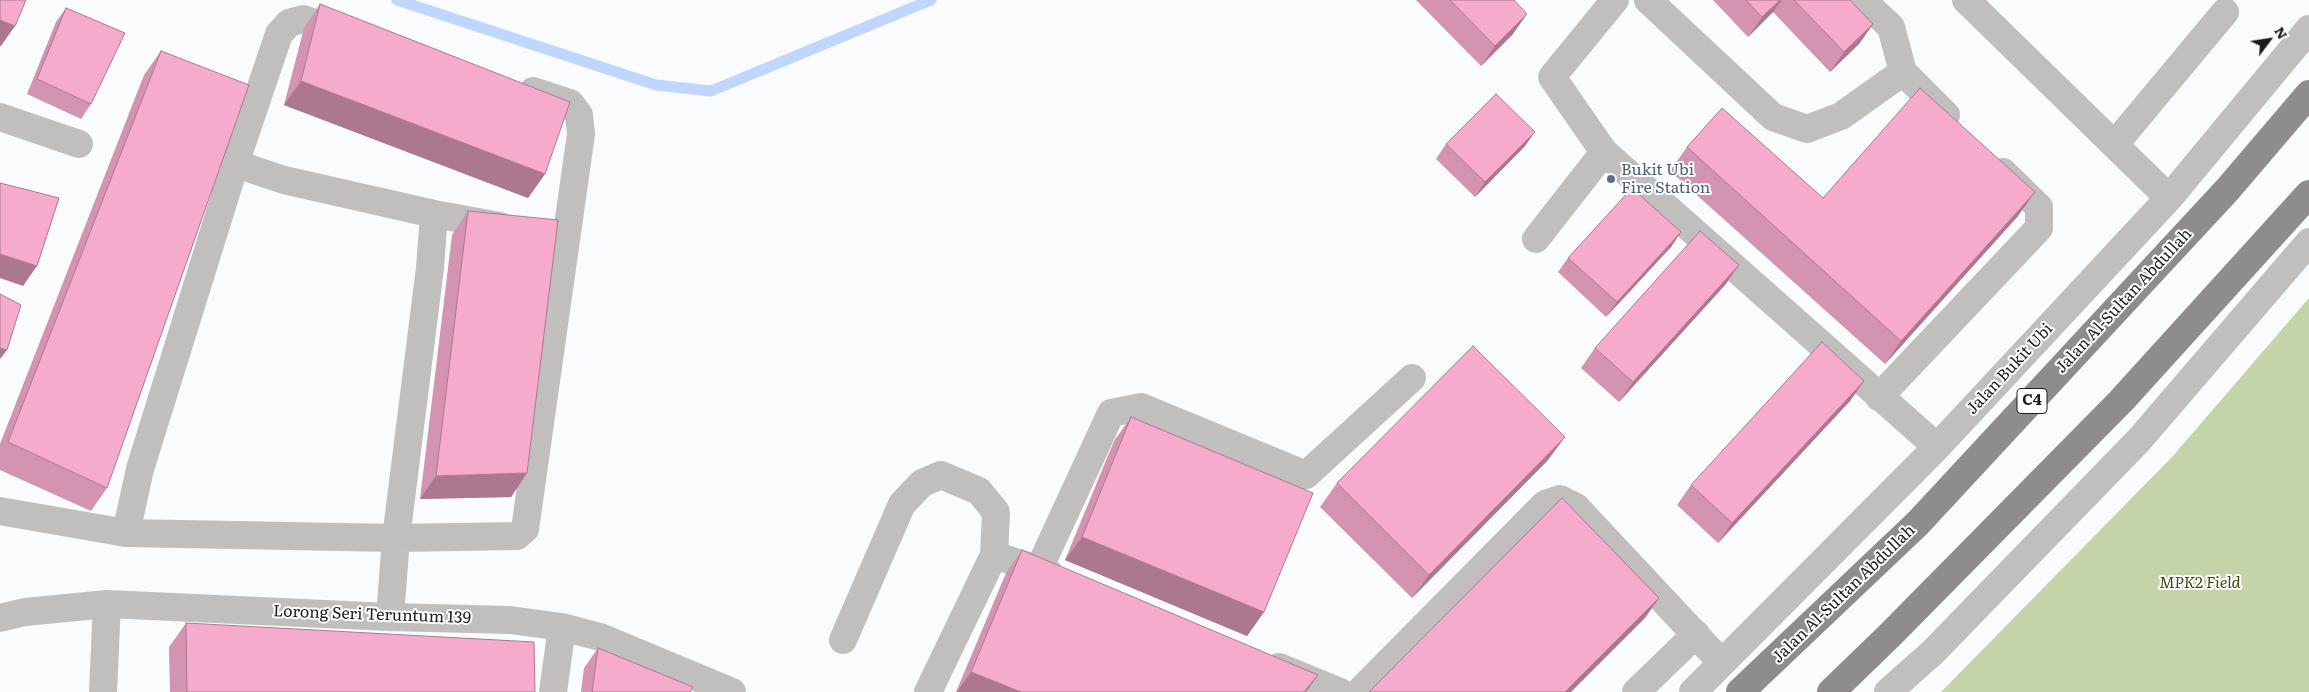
<!DOCTYPE html>
<html>
<head>
<meta charset="utf-8">
<style>
  body { margin:0 }
  #map { position:relative; width:2309px; height:692px; overflow:hidden; background:#fafbfd; font-family:Literata,serif }
  canvas { display:block }
  .north { position:absolute; left:2244px; top:15px; width:50px; height:50px; -webkit-text-stroke:4px #fff; paint-order:stroke; rotate:59deg; font-size:14px; font-weight:700; line-height:20px; text-align:center; color:#1b1c1c }
  .north::after { content:''; display:block; margin:auto; width:18px; height:22px; background:#1b1c1c; clip-path:polygon(50% 0,100% 100%,50% 72%,0 100%) }
</style>
</head>
<body>
<div id="map">
<canvas width="2309" height="692"></canvas>
<div class="north">N</div>
</div>
<script>
const ctx = document.querySelector('canvas').getContext('2d');
ctx.lineJoin = 'round';
function paint(path, color) { ctx.fillStyle = color; ctx.fill(path, 'evenodd'); }
const poly = rows => new Path2D(rows.map(r => 'M' + r).join(''));
function strokePath(path, color, width, dash) { ctx.strokeStyle = color; ctx.lineWidth = width; ctx.lineCap = dash ? 'butt' : 'round'; ctx.setLineDash(dash || []); ctx.stroke(path); }
function drawText(font, color, halo, rows, align = 'center') {
  ctx.font = font + ' Literata,serif'; ctx.lineWidth = 4; ctx.setLineDash([]); ctx.textBaseline = 'middle'; ctx.strokeStyle = halo; ctx.fillStyle = color; for (const [text, x, y, turn = 0] of rows) {
    ctx.save(); ctx.translate(x, y); ctx.rotate((+turn || 0) * Math.PI / 180); ctx.textAlign = isNaN(turn) ? turn : align; if (halo) ctx.strokeText(text, 0, 0); ctx.fillText(text, 0, 0); ctx.restore();
  }
}
paint(poly([
  [2309,298,2309,692,1941,692,2172,457]
]), '#c4d4a8');
strokePath(poly([
  [397,0,656,85,711,91,931,0]
]), '#c0d6fd', 11);
strokePath(poly([
  [1615,0,1552,77,1604,152,1937,447],
  [1648,0,1773,117,1807,129,1841,116,1903,72],
  [1862,0,1891,27,1903,72,1946,115],
  [1966,0,2169,198],
  [344,32,303,19,289,23,279,34,236,161,140,469,126,533,396,538,390,617],
  [0,117,79,144],
  [2115,144,2225,12],
  [236,161,251,169,284,180,434,214,500,226],
  [434,214,430,268,396,538,517,536,525,529,581,134,579,115,570,103,533,91],
  [1536,239,1604,152],
  [1879,397,2039,228,2039,207,2003,172],
  [0,511,126,533],
  [1039,569,1111,413,1141,407,1306,475,1412,378],
  [0,618,25,612,107,604,390,617,510,620,562,627,600,637,732,692],
  [843,640,902,504,922,483,941,475,979,491,996,512,994,555],
  [1279,667,1340,692],
  [103,692,107,604],
  [553,692,562,627],
  [928,692,994,555,1049,573],
  [1359,692,1545,504,1560,499,1576,507,1722,663],
  [1636,692,1696,634],
  [1693,692,1937,447,2169,198,2309,29],
  [1888,692,1933,652,2139,440,2309,242]
]), '#c0bfbe', 28);
strokePath(poly([
  [1740,692,1918,523,2228,189,2309,94],
  [1831,692,1889,636,2121,401,2309,194]
]), '#8e8c8c', 28);
paint(poly([
  [1416,0,1514,0,1513,34,1481,66],
  [1713,0,1850,0,1873,24,1859,44,1830,72,1773,12,1748,37],
  [320,4,545,174,528,198,284,105,304,28],
  [66,8,91,104,81,119,27,94,56,22],
  [161,51,107,488,91,511,0,470,0,444,144,75],
  [1446,144,1525,146,1475,197,1436,159],
  [1687,147,1823,198,2018,216,1885,364,1670,171],
  [468,211,527,473,511,497,420,499,452,235],
  [1681,232,1671,247,1606,317,1558,272,1568,258],
  [1739,265,1725,285,1619,402,1581,368,1595,348],
  [1864,381,1850,401,1718,543,1677,505,1691,485],
  [1131,417,1264,612,1247,636,1065,560,1114,441],
  [1548,460,1412,598,1320,507,1337,483],
  [1022,550,1304,692,956,692,1006,573],
  [186,623,535,692,170,692,169,647],
  [598,648,690,692,581,692,584,668]
]), '#d493b0');
paint(poly([
  [1780,0,1782,0,1773,12,1748,37,1762,17],
  [1527,14,1513,34,1481,66,1495,46],
  [0,20,15,26,1,46,0,46],
  [1873,24,1859,44,1830,72,1844,52],
  [301,81,545,174,528,198,284,105],
  [1535,132,1525,146,1475,197,1485,182],
  [2035,192,2018,216,1885,364,1901,341],
  [1681,232,1671,247,1606,317,1617,302],
  [0,254,37,266,23,286,0,278],
  [1739,265,1725,285,1619,402,1633,382],
  [0,348,7,350,0,359],
  [1864,381,1850,401,1718,543,1732,523],
  [1565,437,1548,460,1412,598,1429,575],
  [527,473,511,497,420,499,436,476],
  [1082,537,1264,612,1247,636,1065,560],
  [1659,598,1645,618,1571,692,1565,692],
  [971,672,1021,692,957,692],
  [1318,675,1306,692,1304,692]
]), '#ac7890');
const building = poly([
  [0,0,26,0,15,26,0,20,0,0],
  [1450,0,1514,0,1527,14,1495,46,1450,0],
  [1746,0,1780,0,1762,17,1746,0],
  [1794,0,1850,0,1873,24,1844,52,1794,0],
  [320,4,570,102,545,174,301,81,320,4],
  [66,8,125,33,91,104,37,79,66,8],
  [161,51,249,85,107,488,8,442,161,51],
  [1920,88,2035,192,1901,341,1687,147,1722,108,1823,198,1920,88],
  [1496,94,1535,132,1485,182,1446,144,1496,94],
  [0,183,59,198,37,266,0,254,0,183],
  [1632,188,1681,232,1617,302,1568,258,1632,188],
  [468,211,558,220,527,473,436,476,468,211],
  [1700,231,1739,265,1633,382,1595,348,1700,231],
  [0,294,21,305,7,350,0,348,0,294],
  [1822,342,1864,381,1732,523,1691,485,1822,342],
  [1473,346,1565,437,1429,575,1337,483,1473,346],
  [1131,417,1313,493,1264,612,1082,537,1131,417],
  [1562,498,1659,598,1565,692,1369,692,1562,498],
  [1022,550,1318,675,1304,692,1021,692,971,672,1022,550],
  [186,623,534,642,535,692,187,692,186,623],
  [598,648,693,687,690,692,592,692,598,648]
]);
paint(building, '#f6abcd');
strokePath(building, '#ac7890', 1);
for (const [x, y, r, color] of [
  [1611,179,5,"#5c6f8a"]
]) { const dot = new Path2D(); dot.arc(x, y, r, 0, 2 * Math.PI); ctx.fillStyle = color; ctx.fill(dot); strokePath(dot, '#fff', 2); }
for (const [x, y, w] of [
  [2032,401,30]
]) { const box = new Path2D(); box.roundRect(x - w / 2, y - 12.5, w, 25, 4); ctx.fillStyle = '#fff'; ctx.fill(box); strokePath(box, '#1b1c1c', 1); }
drawText('bold 15px', '#1b1c1c', null, [
  ["C4",2032,401]
]);
drawText('16px', '#4e5e75', '#fff', [
  ["Bukit Ubi",1621,170],
  ["Fire Station",1621,188]
], 'left');
drawText('16px', '#1b1c1c', '#fff', [
  ["Jalan Al-Sultan Abdullah",2124,301,-47],
  ["Jalan Bukit Ubi",2010,369,-47],
  ["Jalan Al-Sultan Abdullah",1844,594,-44],
  ["Lorong Seri Teruntum 139",372,615,2]
]);
drawText('italic 16px', '#394815', '#fff', [
  ["MPK2 Field",2200,583]
]);
</script>
</body>
</html>
